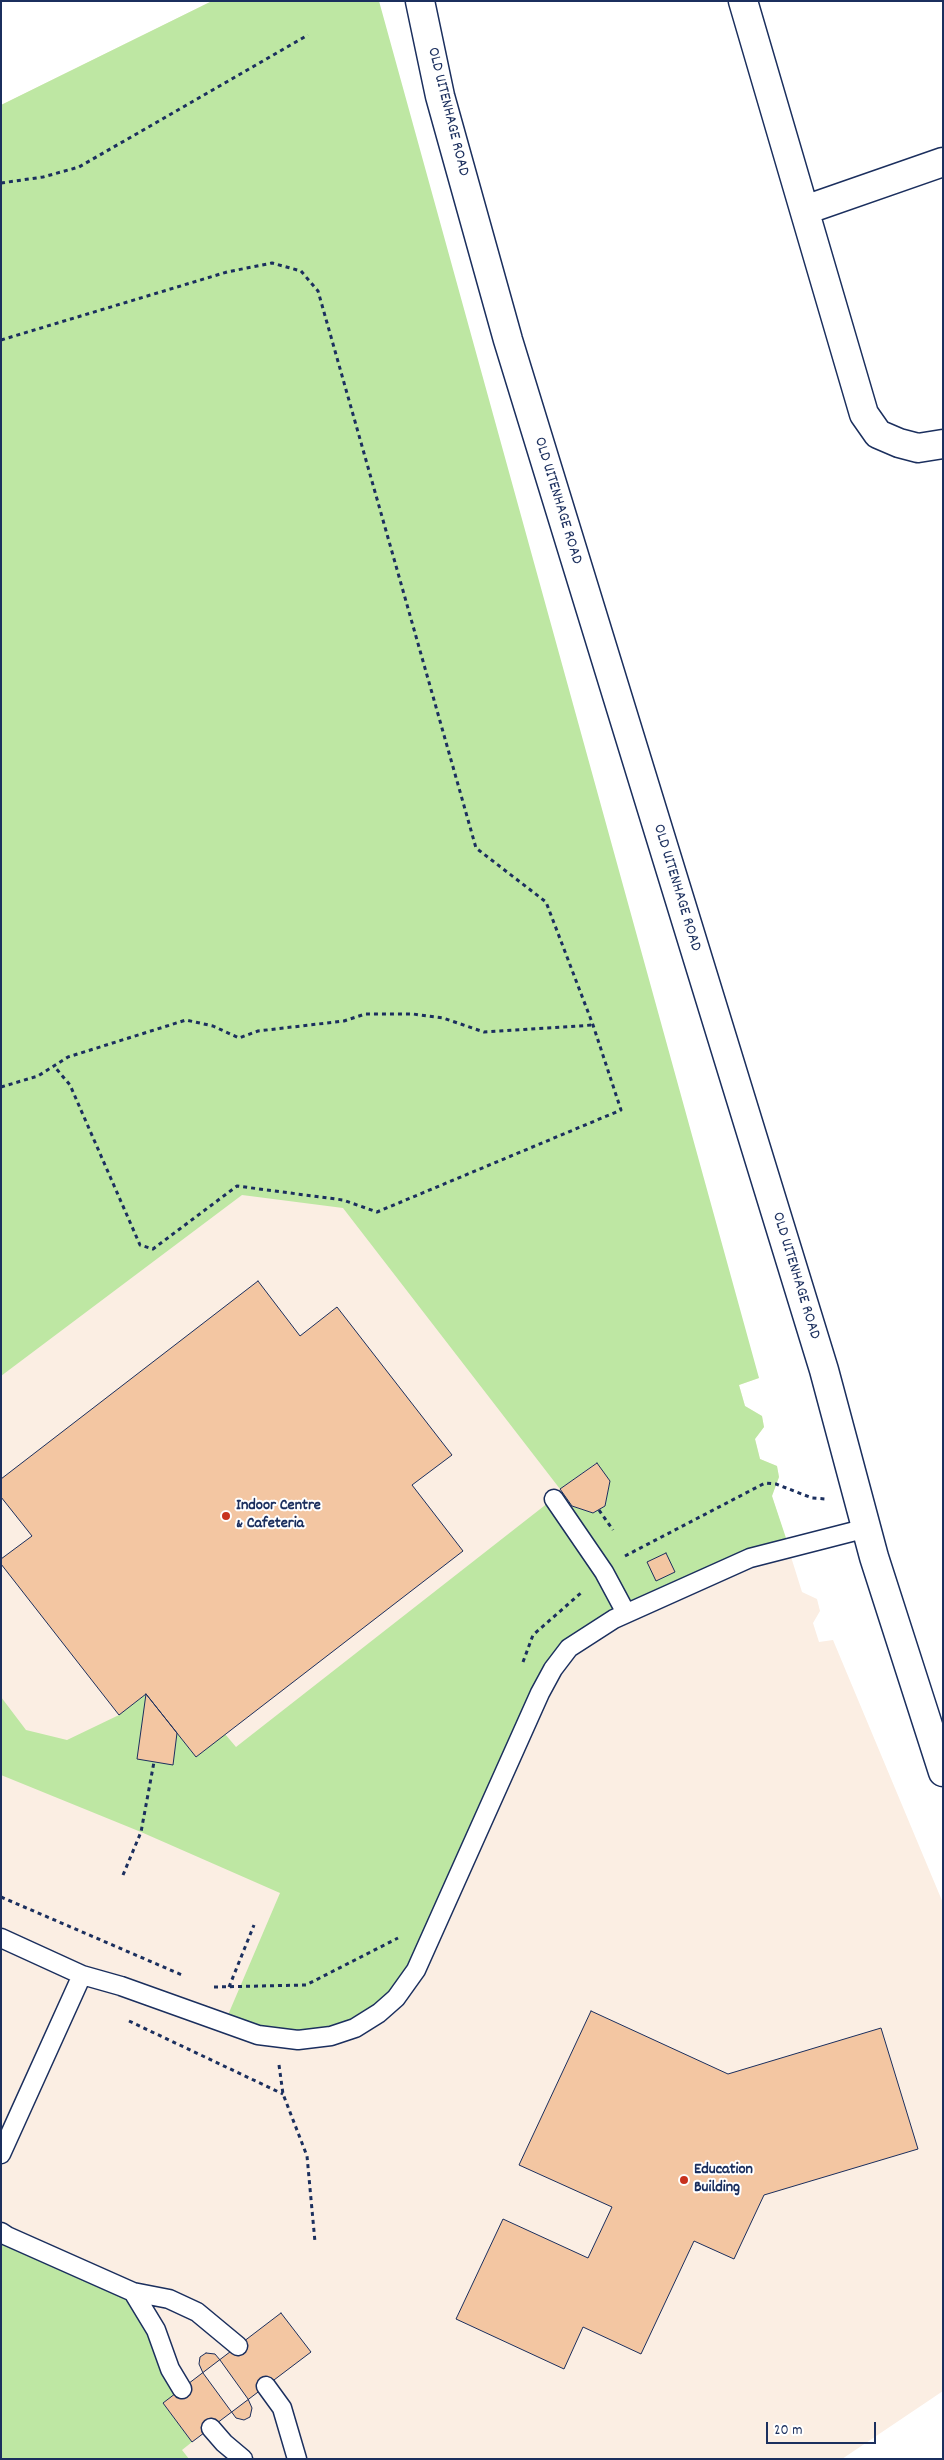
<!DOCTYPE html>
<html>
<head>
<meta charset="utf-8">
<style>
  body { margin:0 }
  #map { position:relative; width:944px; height:2460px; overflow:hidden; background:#fff; font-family:Dekko,sans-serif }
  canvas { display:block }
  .frame { position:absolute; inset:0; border:2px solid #1b2f5e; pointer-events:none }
  .scale { position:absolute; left:766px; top:2422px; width:110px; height:22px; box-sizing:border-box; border:2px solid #1b2f5e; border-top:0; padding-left:6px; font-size:15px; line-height:18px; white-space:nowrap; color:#1b2f5e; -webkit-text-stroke:4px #fff; paint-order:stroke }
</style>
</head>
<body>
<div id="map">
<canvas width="944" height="2460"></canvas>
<div class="frame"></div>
<div class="scale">20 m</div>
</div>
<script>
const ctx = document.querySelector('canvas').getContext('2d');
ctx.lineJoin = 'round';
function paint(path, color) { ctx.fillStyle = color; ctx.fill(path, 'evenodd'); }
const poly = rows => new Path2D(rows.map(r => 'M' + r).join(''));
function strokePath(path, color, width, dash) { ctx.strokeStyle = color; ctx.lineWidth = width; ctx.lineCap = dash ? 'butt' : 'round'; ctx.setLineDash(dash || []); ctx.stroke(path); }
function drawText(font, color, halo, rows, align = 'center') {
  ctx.font = font + ' Dekko,sans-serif'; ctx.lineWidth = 4; ctx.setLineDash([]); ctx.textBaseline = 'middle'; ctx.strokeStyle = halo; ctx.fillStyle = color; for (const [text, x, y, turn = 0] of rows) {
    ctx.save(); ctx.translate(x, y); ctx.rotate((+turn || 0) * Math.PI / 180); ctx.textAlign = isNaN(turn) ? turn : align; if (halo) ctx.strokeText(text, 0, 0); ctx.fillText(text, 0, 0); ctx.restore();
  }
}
paint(poly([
  [212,1,759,1378,739,1385,745,1406,762,1416,764,1427,755,1439,760,1459,777,1466,779,1477,772,1496,802,1592,817,1599,820,1611,813,1623,819,1642,833,1640,943,1903,943,2391,842,2459,1,2459,1,105]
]), '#fbeee3');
paint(poly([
  [212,1,379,1,759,1378,739,1385,745,1406,762,1416,764,1427,755,1439,760,1459,777,1466,779,1477,772,1496,789,1547,569,1648,396,1998,331,2036,225,2022,280,1893,141,1832,1,1775,1,1697,26,1730,67,1740,119,1715,146,1694,173,1765,177,1733,196,1757,225,1734,236,1747,553,1499,563,1493,572,1506,593,1513,605,1506,610,1481,596,1463,560,1489,343,1208,242,1195,1,1376,1,105],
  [1,2232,133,2292,182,2389,163,2403,192,2442,182,2450,189,2459,1,2459]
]), '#bee7a3');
const building = poly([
  [258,1281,300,1336,337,1307,452,1455,412,1485,463,1551,196,1757,146,1694,119,1715,1,1564,1,1559,32,1536,1,1497,1,1479,258,1281],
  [597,1463,610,1481,605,1506,593,1513,572,1506,560,1489,597,1463],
  [666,1553,675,1572,656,1581,647,1562,666,1553],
  [146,1694,177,1733,173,1765,137,1759,146,1694],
  [591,2011,728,2074,881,2028,918,2149,764,2195,734,2259,694,2241,641,2354,583,2327,564,2369,456,2319,503,2219,588,2258,612,2207,519,2165,591,2011],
  [281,2313,311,2352,192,2442,163,2403,281,2313],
  [206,2353,215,2354,220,2360,248,2399,252,2408,250,2417,244,2420,236,2418,203,2373,199,2364,200,2357,206,2353]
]);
paint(building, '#f3c6a2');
strokePath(building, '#1b2f5e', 1);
const lane = poly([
  [554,1499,604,1572,626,1613],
  [1,1938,82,1975,121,1986,258,2035,298,2040,331,2036,355,2028,379,2013,396,1998,416,1970,540,1693,553,1669,569,1648,614,1619,750,1558,867,1528],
  [1,2154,82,1975],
  [1,2232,7,2236,133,2292,169,2299,197,2312,238,2346],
  [133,2292,156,2330,170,2369,182,2389],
  [266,2386,282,2408,297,2459],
  [211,2428,224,2443,243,2459]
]);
const street = poly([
  [743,1,864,414,878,434,899,443,918,448,943,444],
  [805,210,943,162]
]);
const secondary = poly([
  [420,1,440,96,508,340,824,1370,874,1557,943,1772]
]);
strokePath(lane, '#1b2f5e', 21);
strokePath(street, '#1b2f5e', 31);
strokePath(secondary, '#1b2f5e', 31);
strokePath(poly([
  [1,183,43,177,79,167,308,35],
  [1,340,227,272,272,263,301,271,318,291,476,848,546,902,593,1025,621,1110,377,1212,343,1200,237,1186,153,1249,140,1245,70,1085,54,1066],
  [1,1087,38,1076,68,1057,186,1020,213,1026,239,1038,258,1031,344,1021,365,1014,413,1014,443,1018,484,1032,593,1025],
  [599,1510,613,1530],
  [625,1556,765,1483,776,1484,812,1498,826,1499],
  [523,1662,533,1635,582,1592],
  [123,1875,141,1832,154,1762],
  [1,1897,182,1975],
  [214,1987,306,1985,398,1938],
  [229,1987,254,1925],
  [129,2021,283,2094],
  [279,2065,283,2094,307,2156,315,2242]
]), '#1b2f5e', 3, [4, 4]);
strokePath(lane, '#fff', 18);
strokePath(street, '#fff', 28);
strokePath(secondary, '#fff', 28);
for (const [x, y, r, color] of [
  [226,1516,5,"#c8321e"],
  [684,2180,5,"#c8321e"]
]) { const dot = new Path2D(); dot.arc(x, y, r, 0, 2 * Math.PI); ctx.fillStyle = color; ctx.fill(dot); strokePath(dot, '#fff', 2); }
drawText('16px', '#1b2f5e', '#fff', [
  ["OLD UITENHAGE ROAD",447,112,76],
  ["OLD UITENHAGE ROAD",557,501,73],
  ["OLD UITENHAGE ROAD",676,888,73],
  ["OLD UITENHAGE ROAD",795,1276,73]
]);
drawText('bold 16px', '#1b2f5e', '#fff', [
  ["Indoor Centre",236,1507],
  ["& Cafeteria",236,1525],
  ["Education",694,2171],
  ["Building",694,2189]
], 'left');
</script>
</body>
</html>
